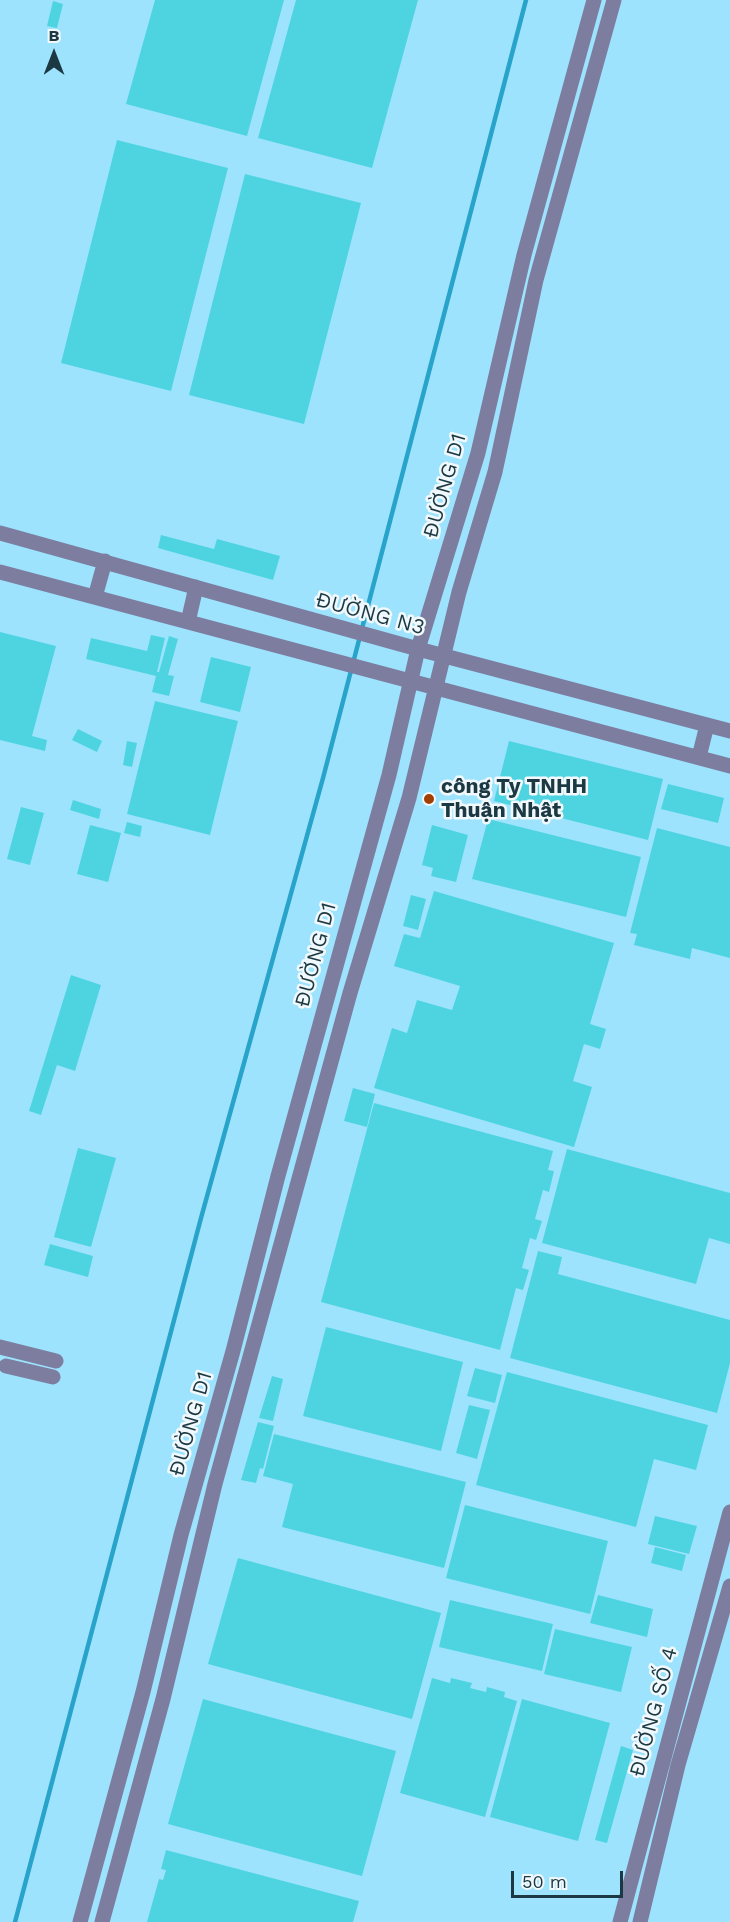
<!DOCTYPE html>
<html>
<head>
<meta charset="utf-8">
<style>
  body { margin:0 }
  #map { position:relative; width:730px; height:1922px; overflow:hidden; background:#9de3fe; font-family:"Work Sans",sans-serif }
  canvas { display:block }
  .north { position:absolute; left:24px; top:24px; width:60px; height:60px; -webkit-text-stroke:4px #f2f9fc; paint-order:stroke; rotate:0deg; font-size:16px; font-weight:700; line-height:24px; text-align:center; color:#1b3843 }
  .north::after { content:''; display:block; margin:auto; width:21px; height:27px; background:#1b3843; clip-path:polygon(50% 0,100% 100%,50% 72%,0 100%) }
  .scale { position:absolute; left:511px; top:1871px; width:112px; height:27px; box-sizing:border-box; border:3px solid #1b3843; border-top:0; padding-left:8px; font-size:18px; line-height:21px; white-space:nowrap; color:#1b3843; -webkit-text-stroke:4px #f2f9fc; paint-order:stroke }
</style>
</head>
<body>
<div id="map">
<canvas width="730" height="1922"></canvas>
<div class="north">B</div>
<div class="scale">50 m</div>
</div>
<script>
const ctx = document.querySelector('canvas').getContext('2d');
ctx.lineJoin = 'round';
const poly = rows => new Path2D(rows.map(r => 'M' + r).join(''));
function strokePath(path, color, width, dash) { ctx.strokeStyle = color; ctx.lineWidth = width; ctx.lineCap = dash ? 'butt' : 'round'; ctx.setLineDash(dash || []); ctx.stroke(path); }
function paint(path, color) { ctx.fillStyle = color; ctx.fill(path, 'evenodd'); }
function drawText(font, color, halo, rows, align = 'center') {
  ctx.font = font + ' "Work Sans",sans-serif'; ctx.lineWidth = 5; ctx.setLineDash([]); ctx.textBaseline = 'middle'; ctx.strokeStyle = halo; ctx.fillStyle = color; for (const [text, x, y, turn = 0] of rows) {
    ctx.save(); ctx.translate(x, y); ctx.rotate((+turn || 0) * Math.PI / 180); ctx.textAlign = isNaN(turn) ? turn : align; if (halo) ctx.strokeText(text, 0, 0); ctx.fillText(text, 0, 0); ctx.restore();
  }
}
strokePath(poly([
  [15,1922,201,1218,323,778,526,0]
]), '#28a3c9', 4.5);
paint(poly([
  [155,0,284,0,247,136,126,104],
  [296,0,418,0,372,168,258,138],
  [53,1,63,4,57,28,47,26],
  [117,140,228,168,171,391,61,363],
  [245,174,361,203,304,424,189,395],
  [161,535,214,549,217,539,280,556,273,580,158,548],
  [0,632,56,646,32,736,47,740,45,751,0,740],
  [151,635,165,638,157,672,159,672,169,636,178,639,168,675,174,676,169,696,152,692,156,676,86,659,91,638,147,651],
  [211,657,251,667,240,712,200,702],
  [155,701,238,721,210,835,127,814],
  [78,729,102,741,97,752,72,740],
  [127,741,137,743,132,767,123,765],
  [509,741,663,779,648,840,494,801],
  [668,784,724,798,718,823,661,809],
  [73,800,101,809,99,819,70,810],
  [21,807,44,813,30,865,7,859],
  [488,819,641,857,626,917,472,879],
  [127,822,142,826,140,837,124,833],
  [90,825,121,833,108,882,77,874],
  [432,825,468,835,456,882,431,876,433,868,422,865],
  [657,828,730,847,730,958,692,948,690,959,634,945,637,934,630,933],
  [434,891,614,943,590,1024,606,1029,600,1049,584,1044,573,1081,592,1087,574,1147,374,1088,392,1028,407,1033,417,1000,452,1010,460,986,394,966,404,934,420,938],
  [411,895,426,899,418,930,403,926],
  [71,975,101,985,75,1071,57,1065,41,1115,29,1111],
  [353,1088,375,1094,367,1127,344,1121],
  [374,1103,553,1151,548,1170,554,1171,549,1192,543,1190,535,1219,542,1221,536,1240,530,1238,522,1268,529,1270,523,1290,516,1288,500,1350,321,1302],
  [78,1148,116,1158,91,1247,54,1237],
  [567,1149,730,1193,730,1244,709,1238,696,1284,542,1243],
  [50,1244,93,1256,88,1277,44,1265],
  [538,1251,562,1257,558,1274,730,1320,730,1363,717,1413,510,1358],
  [326,1327,463,1362,441,1451,303,1416],
  [475,1368,502,1375,495,1403,467,1396],
  [507,1372,708,1425,696,1470,654,1459,636,1527,476,1485],
  [272,1376,283,1379,273,1421,259,1418],
  [469,1405,490,1410,477,1459,456,1453],
  [258,1422,274,1426,263,1469,260,1468,256,1483,241,1480],
  [274,1434,466,1482,444,1568,282,1527,293,1484,263,1476],
  [465,1505,608,1541,590,1614,446,1578],
  [655,1516,697,1526,689,1554,648,1544],
  [655,1547,686,1555,682,1571,651,1563],
  [238,1558,441,1613,412,1719,208,1664],
  [598,1595,653,1609,647,1637,590,1623],
  [450,1600,553,1624,542,1671,439,1647],
  [555,1629,632,1647,621,1692,544,1674],
  [432,1678,450,1683,451,1678,472,1683,470,1688,486,1692,487,1687,505,1692,504,1697,517,1701,485,1817,400,1793],
  [203,1699,396,1751,362,1876,168,1824],
  [522,1699,610,1723,578,1841,490,1817],
  [621,1746,633,1750,607,1843,595,1840],
  [166,1850,359,1901,353,1922,147,1922,159,1879,163,1880,166,1870,161,1869]
]), '#4ed4e1');
strokePath(poly([
  [0,533,418,649,730,731],
  [0,572,730,766],
  [95,597,105,561],
  [188,622,196,587],
  [699,757,707,725],
  [0,1347,56,1361],
  [6,1366,53,1377],
  [80,1922,143,1692,181,1535,233,1351,278,1176,389,775,418,649,478,453,524,255,594,0],
  [102,1922,163,1699,215,1484,350,993,409,798,459,592,495,472,536,280,614,0],
  [620,1922,730,1512],
  [640,1922,678,1765,730,1586]
]), '#7d7da0', 15);
for (const [x, y, r, color] of [
  [429,799,6,"#a13e00"]
]) { const dot = new Path2D(); dot.arc(x, y, r, 0, 2 * Math.PI); ctx.fillStyle = color; ctx.fill(dot); strokePath(dot, '#f2f9fc', 2); }
drawText('21px', '#1b3843', '#f2f9fc', [
  ["ĐƯỜNG D1",445,486,-74],
  ["ĐƯỜNG N3",370,614,15],
  ["ĐƯỜNG D1",316,955,-75],
  ["ĐƯỜNG D1",191,1424,-74],
  ["ĐƯỜNG SỐ 4",654,1712,-75]
]);
drawText('bold 21px', '#1b3843', '#f2f9fc', [
  ["công Ty TNHH",441,787],
  ["Thuận Nhật",441,811]
], 'left');
</script>
</body>
</html>
